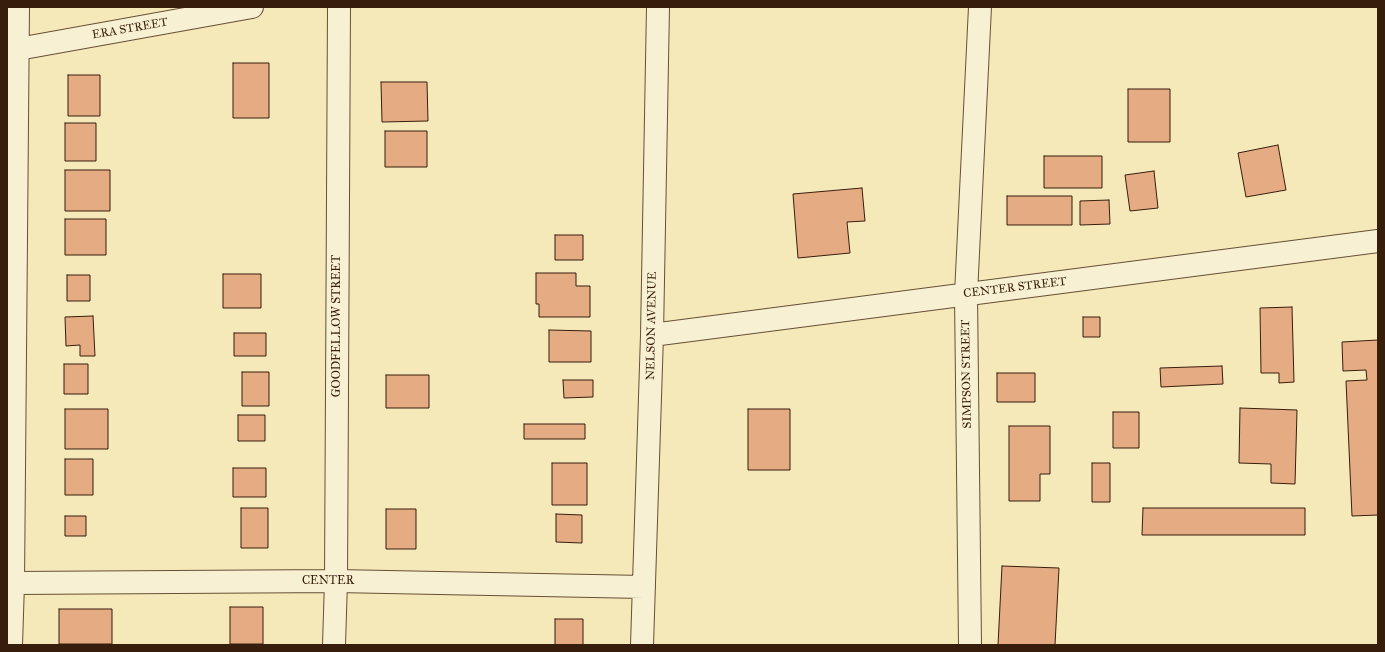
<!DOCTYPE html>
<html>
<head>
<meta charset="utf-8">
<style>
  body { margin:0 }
  #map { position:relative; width:1385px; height:652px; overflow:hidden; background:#f5e8b9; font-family:"IM FELL Great Primer",serif }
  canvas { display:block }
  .frame { position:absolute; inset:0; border:8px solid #371d0b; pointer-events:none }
</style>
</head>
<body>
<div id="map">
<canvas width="1385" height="652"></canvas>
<div class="frame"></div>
</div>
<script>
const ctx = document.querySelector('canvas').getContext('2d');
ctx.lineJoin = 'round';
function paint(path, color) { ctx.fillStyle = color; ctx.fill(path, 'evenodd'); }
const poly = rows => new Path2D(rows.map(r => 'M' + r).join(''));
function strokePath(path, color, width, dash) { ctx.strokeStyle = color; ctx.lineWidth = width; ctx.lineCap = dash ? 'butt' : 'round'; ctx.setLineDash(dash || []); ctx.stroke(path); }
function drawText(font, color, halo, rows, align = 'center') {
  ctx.font = font + ' "IM FELL Great Primer",serif'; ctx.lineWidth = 4; ctx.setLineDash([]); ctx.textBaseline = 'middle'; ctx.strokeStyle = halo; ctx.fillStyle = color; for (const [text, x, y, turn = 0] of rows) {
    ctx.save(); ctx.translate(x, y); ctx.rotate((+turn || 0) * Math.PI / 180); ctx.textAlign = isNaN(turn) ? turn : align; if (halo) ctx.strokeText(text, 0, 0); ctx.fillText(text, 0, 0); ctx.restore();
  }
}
const building = poly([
  [233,63,269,63,269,118,233,118,233,63],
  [68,75,100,75,100,116,68,116,68,75],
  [381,82,427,82,428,121,382,122,381,82],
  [1128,89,1170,89,1170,142,1128,142,1128,89],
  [65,123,96,123,96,161,65,161,65,123],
  [385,131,427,131,427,167,385,167,385,131],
  [1278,145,1286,190,1246,197,1238,153,1278,145],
  [1044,156,1102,156,1102,188,1044,188,1044,156],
  [65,170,110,170,110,211,65,211,65,170],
  [1154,171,1158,208,1130,211,1125,175,1154,171],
  [862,188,865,221,847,222,850,253,798,258,793,194,862,188],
  [1007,196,1072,196,1072,225,1007,225,1007,196],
  [1109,200,1110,224,1080,225,1080,201,1109,200],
  [65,219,106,219,106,255,65,255,65,219],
  [555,235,583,235,583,260,555,260,555,235],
  [536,273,576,273,576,286,590,286,590,317,539,317,539,304,536,304,536,273],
  [223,274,261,274,261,308,223,308,223,274],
  [67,275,90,275,90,301,67,301,67,275],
  [1292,307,1294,382,1279,383,1279,373,1261,373,1260,308,1292,307],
  [93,316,95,356,80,356,80,345,66,346,65,317,93,316],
  [1083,317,1100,317,1100,337,1083,337,1083,317],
  [549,330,591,331,591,362,549,362,549,330],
  [234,333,266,333,266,356,234,356,234,333],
  [1378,340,1378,515,1352,516,1346,381,1367,380,1366,370,1343,371,1342,342,1378,340],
  [64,364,88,364,88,394,64,394,64,364],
  [1222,366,1223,384,1161,387,1160,368,1222,366],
  [242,372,269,372,269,406,242,406,242,372],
  [997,373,1035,373,1035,402,997,402,997,373],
  [386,375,429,375,429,408,386,408,386,375],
  [563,380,593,380,593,397,564,398,563,380],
  [1240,408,1297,410,1295,484,1271,483,1271,464,1239,463,1240,408],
  [65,409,108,409,108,449,65,449,65,409],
  [748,409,790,409,790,470,748,470,748,409],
  [1113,412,1139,412,1139,448,1113,448,1113,412],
  [238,415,265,415,265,441,238,441,238,415],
  [524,424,585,424,585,439,524,439,524,424],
  [1009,426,1050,426,1050,474,1040,474,1040,501,1009,501,1009,426],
  [65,459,93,459,93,495,65,495,65,459],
  [552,463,587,463,587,505,552,505,552,463],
  [1092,463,1110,463,1110,502,1092,502,1092,463],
  [233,468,266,468,266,497,233,497,233,468],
  [241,508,268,508,268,548,241,548,241,508],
  [1143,508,1305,508,1305,535,1142,535,1143,508],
  [386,509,416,509,416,549,386,549,386,509],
  [556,514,582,515,582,543,556,542,556,514],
  [65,516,86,516,86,536,65,536,65,516],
  [1002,566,1059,568,1055,645,998,645,1002,566],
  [230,607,263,607,263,644,230,644,230,607],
  [59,609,112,609,112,644,59,644,59,609],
  [555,619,583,619,583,645,555,645,555,619]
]);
paint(building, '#e5ac83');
strokePath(building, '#371d0b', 1);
const minor = poly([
  [7,51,252,7],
  [652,335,1378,241],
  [13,583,336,581,644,587],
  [11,645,13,583,18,7],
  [334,645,336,581,339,7],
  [642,645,652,335,658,7],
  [970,645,966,294,980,7]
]);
strokePath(minor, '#665036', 24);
strokePath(minor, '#f8f0d2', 22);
drawText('12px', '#371d0b', '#f8f0d2', [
  ["ERA STREET",130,29,-10],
  ["CENTER STREET",1015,288,-7],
  ["GOODFELLOW STREET",337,326,-90],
  ["NELSON AVENUE",652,326,-89],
  ["SIMPSON STREET",967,374,-91],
  ["CENTER",328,581]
]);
</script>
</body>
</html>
